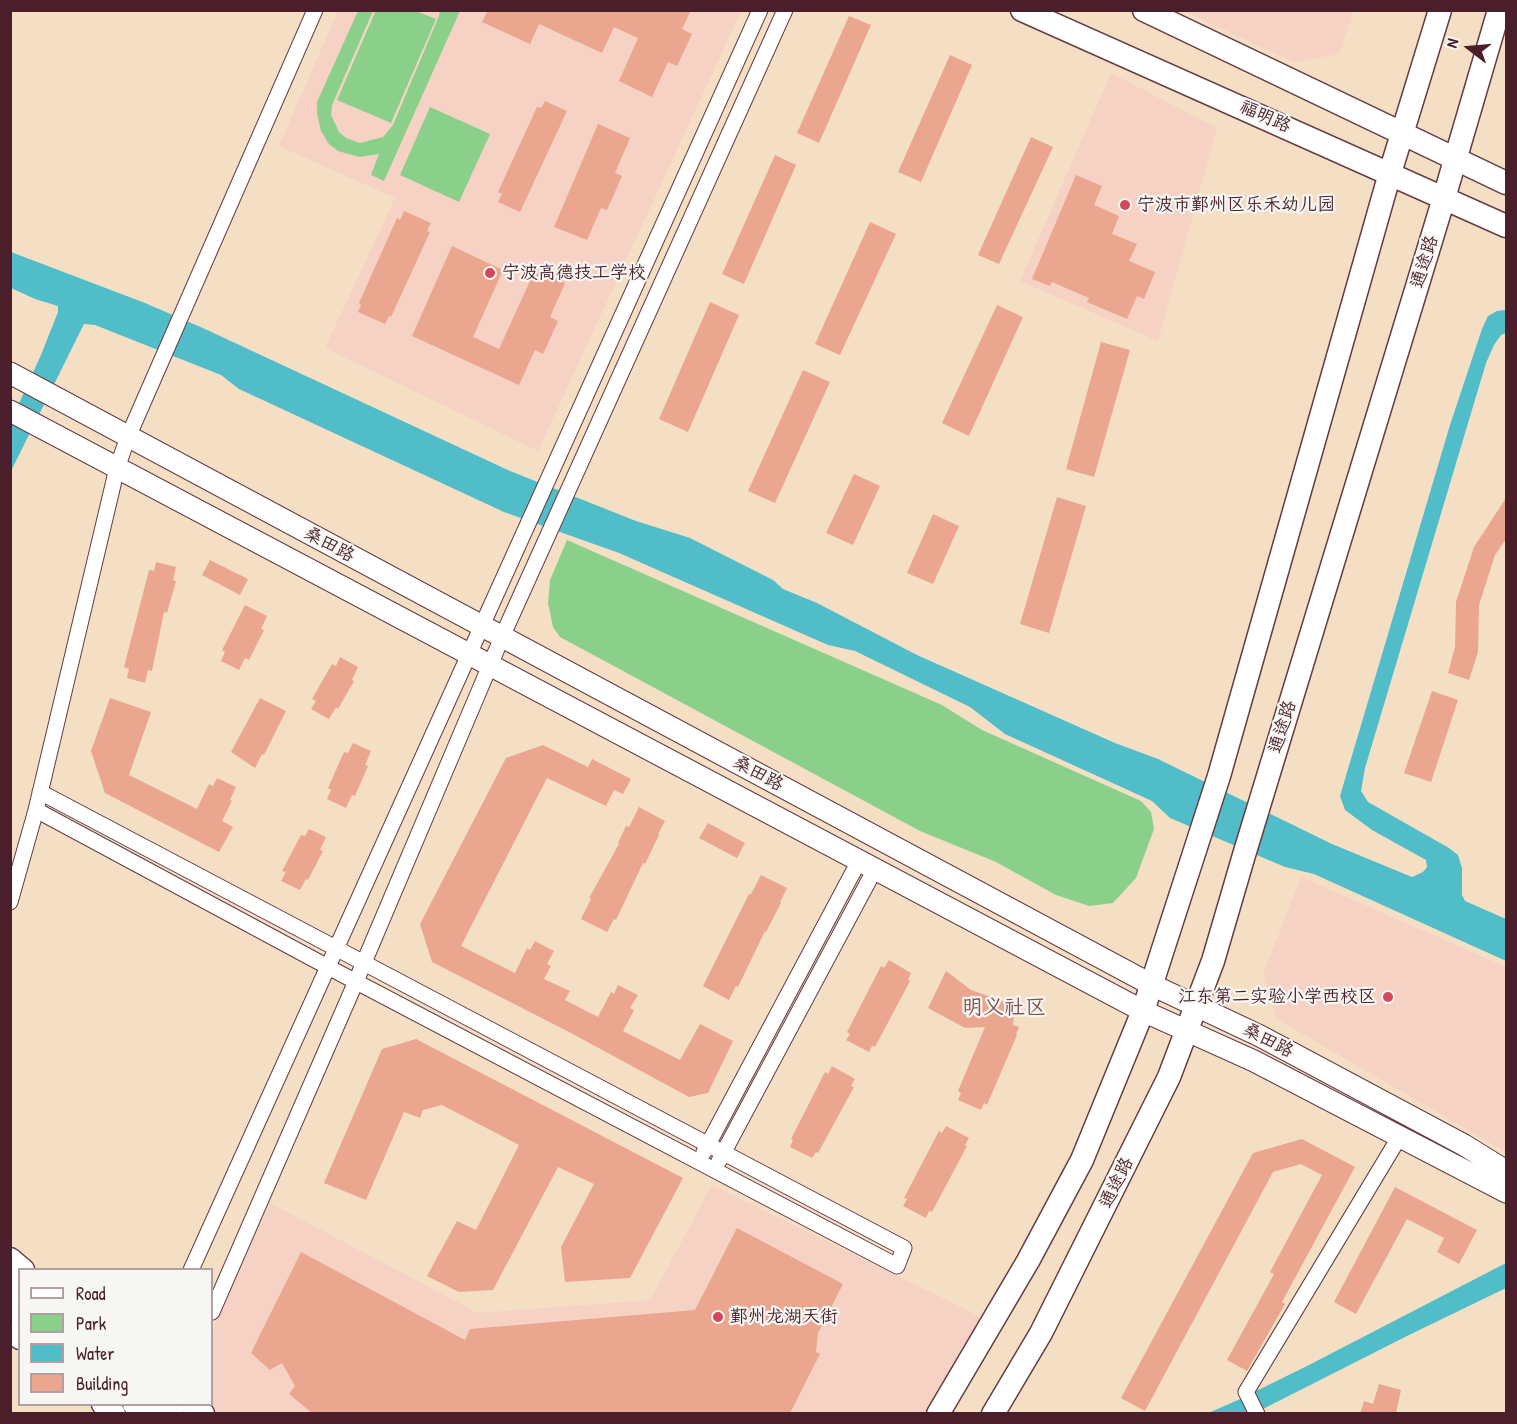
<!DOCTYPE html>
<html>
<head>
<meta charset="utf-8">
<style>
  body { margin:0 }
  #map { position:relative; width:1517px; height:1424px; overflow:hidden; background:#f4dfc5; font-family:"Patrick Hand",sans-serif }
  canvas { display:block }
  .frame { position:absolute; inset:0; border:12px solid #4a1f2b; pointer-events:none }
  .legend { position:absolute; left:18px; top:1268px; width:195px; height:138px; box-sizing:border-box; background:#f6f6f2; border:2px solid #b1a0a2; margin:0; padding:8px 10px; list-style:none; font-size:18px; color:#4a1f2b }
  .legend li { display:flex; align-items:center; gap:12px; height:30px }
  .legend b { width:30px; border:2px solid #b1a0a2 }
  .north { position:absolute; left:1439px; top:18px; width:60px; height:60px; -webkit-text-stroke:4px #f6f6f2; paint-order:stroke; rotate:286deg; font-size:16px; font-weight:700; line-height:24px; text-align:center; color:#4a1f2b }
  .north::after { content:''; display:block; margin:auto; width:21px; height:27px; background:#4a1f2b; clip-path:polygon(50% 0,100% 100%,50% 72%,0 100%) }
</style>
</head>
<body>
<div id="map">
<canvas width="1517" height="1424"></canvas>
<div class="frame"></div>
<ul class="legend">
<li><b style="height:8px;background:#fff"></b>Road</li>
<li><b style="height:16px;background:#8bd08a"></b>Park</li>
<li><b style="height:16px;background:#50bdc8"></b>Water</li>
<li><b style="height:16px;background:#eba68f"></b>Building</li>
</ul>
<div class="north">N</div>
</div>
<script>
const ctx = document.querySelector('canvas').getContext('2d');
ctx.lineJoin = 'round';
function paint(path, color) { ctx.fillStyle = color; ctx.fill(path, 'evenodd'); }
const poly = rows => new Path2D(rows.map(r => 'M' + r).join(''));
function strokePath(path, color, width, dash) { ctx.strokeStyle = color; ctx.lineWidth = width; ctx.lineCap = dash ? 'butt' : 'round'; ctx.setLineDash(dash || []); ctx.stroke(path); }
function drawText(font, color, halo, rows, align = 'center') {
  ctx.font = font + ' "Patrick Hand","LXGW WenKai TC",sans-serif'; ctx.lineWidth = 4.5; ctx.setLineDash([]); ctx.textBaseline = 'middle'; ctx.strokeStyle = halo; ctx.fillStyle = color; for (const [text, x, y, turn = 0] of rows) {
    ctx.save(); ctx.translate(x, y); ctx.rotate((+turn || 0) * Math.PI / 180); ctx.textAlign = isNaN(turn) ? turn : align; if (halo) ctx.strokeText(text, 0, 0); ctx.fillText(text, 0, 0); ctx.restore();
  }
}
paint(poly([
  [338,11,741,11,538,451,325,348,395,198,279,146],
  [1183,11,1353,10,1353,11,1339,54,1294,62],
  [1111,73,1217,128,1158,341,1020,281],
  [1301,877,1506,967,1506,1152,1277,1019,1263,975],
  [712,1185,981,1317,926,1413,217,1414,205,1405,212,1404,212,1332,270,1203,478,1313,650,1300]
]), '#f5d2c3');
paint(poly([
  [376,10,416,11,436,19,391,123,337,100],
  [358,11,373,11,332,105,331,115,339,132,346,138,360,143,383,137,393,125,439,16,440,11,460,11,384,181,371,175,379,154,359,157,338,151,329,144,321,131,317,113,317,102],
  [430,107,490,134,459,202,400,175],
  [567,540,942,705,982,730,1141,801,1151,812,1154,829,1136,878,1113,903,1089,906,1056,895,996,862,920,831,560,637,553,627,548,603,550,580]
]), '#8bd08a');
paint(poly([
  [11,252,145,303,205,329,510,471,636,521,690,538,773,580,783,589,817,603,917,655,1115,743,1158,759,1332,844,1412,877,1423,872,1427,867,1426,860,1372,830,1345,810,1340,796,1450,425,1482,329,1488,316,1497,311,1506,310,1506,333,1501,335,1494,345,1486,363,1365,768,1361,791,1368,802,1449,848,1458,855,1462,868,1462,895,1465,901,1506,919,1506,961,1314,874,1285,867,1170,818,1152,801,1005,734,970,707,855,651,828,645,619,553,504,512,239,389,221,375,95,325,84,324,11,471,11,421,41,355,58,312,58,306,35,299,11,288],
  [1506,1263,1506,1288,1407,1336,1255,1413,1206,1414,1238,1400,1309,1365]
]), '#50bdc8');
paint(poly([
  [488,10,691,10,682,29,692,34,677,66,668,62,652,97,619,81,638,38,614,27,602,53,539,24,530,44,482,22],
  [849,16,871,25,819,143,797,133],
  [950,55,972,65,921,182,898,172],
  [545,101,567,111,520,212,498,202,502,194,498,192,537,107,541,108],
  [598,124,630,138,615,173,622,176,607,210,601,208,587,240,554,227],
  [1031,137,1053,147,999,264,978,255],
  [775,155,796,165,744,284,722,274],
  [1076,175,1102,186,1094,205,1119,216,1112,234,1137,244,1129,261,1155,272,1144,299,1137,296,1127,319,1087,302,1089,298,1052,282,1050,286,1032,279],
  [404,211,431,223,427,231,430,232,391,317,389,316,385,324,358,312,361,305,359,303,397,218,400,220],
  [870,222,896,234,840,355,815,344],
  [452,246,503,270,473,337,499,349,535,270,565,283,550,317,558,321,543,354,535,350,519,385,412,336],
  [710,302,739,315,688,432,659,419],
  [997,305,1023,317,969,436,942,423],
  [1101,342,1130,350,1094,477,1066,469],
  [803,370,830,382,775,503,748,491],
  [854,474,880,486,853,545,826,533],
  [1057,497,1086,506,1049,633,1020,624],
  [1506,498,1506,539,1495,555,1479,605,1478,652,1469,680,1448,673,1455,647,1456,602,1474,547],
  [933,514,959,526,933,584,907,573],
  [210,560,248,579,240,595,202,575],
  [156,562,176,567,173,580,176,581,167,613,164,612,152,671,148,670,145,683,127,678,129,669,124,667,149,570,154,571],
  [245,605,267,616,261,629,264,630,249,660,245,658,239,670,221,661,225,652,222,650],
  [340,657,358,667,352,680,354,681,338,709,336,707,329,719,311,709,316,701,312,699,332,664,336,666],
  [1432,691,1458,700,1431,782,1404,773],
  [110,698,151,712,129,775,197,809,209,784,213,786,217,778,236,787,230,800,232,801,222,821,233,827,219,852,105,793,91,751],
  [260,698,286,711,264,755,262,754,255,768,231,752],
  [353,743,371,751,365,765,368,766,355,796,352,795,346,808,327,799,331,790,328,788,344,752,348,753],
  [543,745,588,767,592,759,631,779,623,794,614,790,606,806,547,778,461,946,515,973,527,948,530,950,535,941,554,951,547,964,551,966,544,979,570,991,565,1000,598,1017,611,992,614,994,618,985,638,995,630,1008,634,1010,623,1031,680,1060,700,1024,733,1041,708,1093,689,1097,569,1032,432,962,420,924,506,758],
  [639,807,665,821,658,834,659,835,645,864,643,863,616,920,614,919,607,932,581,919,591,899,589,898,619,844,618,843,626,826,629,827],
  [708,823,745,843,737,858,699,838],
  [309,829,326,837,320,850,323,851,308,880,306,879,300,890,281,881,286,872,282,871,301,835,305,836],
  [761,875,787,888,780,902,781,903,766,932,765,931,738,987,736,986,729,1000,703,986,749,894,751,894],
  [889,960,911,973,908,980,910,981,875,1047,872,1046,869,1052,846,1040,850,1034,847,1032,881,966,884,968],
  [946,971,971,990,1008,1003,1014,1012,1013,1025,1019,1027,1016,1034,1017,1035,987,1105,984,1103,981,1110,958,1100,961,1093,958,1091,985,1027,965,1028,928,1008],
  [416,1039,683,1178,630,1278,565,1282,561,1247,594,1184,558,1167,493,1290,459,1292,427,1276,457,1221,476,1230,519,1145,442,1105,423,1110,420,1118,404,1112,366,1200,324,1183,382,1049],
  [832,1066,855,1079,851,1086,854,1087,818,1153,816,1152,812,1158,790,1147,793,1140,791,1139,825,1072,828,1074],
  [946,1126,969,1138,965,1145,967,1146,932,1212,929,1211,926,1218,903,1206,907,1199,904,1198,939,1131,942,1133],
  [1302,1139,1355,1167,1282,1302,1285,1304,1247,1371,1227,1360,1274,1274,1270,1272,1322,1175,1301,1164,1273,1172,1145,1411,1121,1398,1253,1153],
  [1395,1187,1477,1230,1459,1264,1437,1252,1444,1238,1407,1219,1356,1314,1334,1302],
  [737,1228,843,1284,818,1333,816,1352,820,1354,790,1413,312,1413,289,1394,295,1386,282,1363,270,1370,251,1353,301,1252,465,1340,470,1329,695,1310],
  [1379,1384,1401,1390,1396,1413,1360,1413,1364,1401,1373,1404]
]), '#eba68f');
const street = poly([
  [36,810,328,967,897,1266,904,1248,40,792],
  [10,902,36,810,117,468,128,437,315,10],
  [704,1152,859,861],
  [719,1161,875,869],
  [191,1270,760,10],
  [212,1312,354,986,502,637,785,10],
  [1257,1414,1246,1392,1400,1136]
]);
const secondary = poly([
  [10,373,1152,985,1260,1036,1464,1145,1506,1171],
  [10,411,1143,1011,1254,1061,1506,1192]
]);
const primary = poly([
  [1022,10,1506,226],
  [1144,10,1506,183],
  [10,1259,23,1270],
  [10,1284,20,1291],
  [10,1305,20,1312],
  [10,1331,20,1338],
  [103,1404,114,1414],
  [134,1404,145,1414],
  [162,1404,173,1414],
  [192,1404,203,1414],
  [938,1414,1028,1261,1082,1160,1143,1011,1219,776,1390,173,1440,10],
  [993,1414,1041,1333,1169,1077,1213,961,1244,855,1444,198,1499,10]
]);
strokePath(street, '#643c42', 17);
strokePath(secondary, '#643c42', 23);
strokePath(primary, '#643c42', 25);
strokePath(street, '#fff', 15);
strokePath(secondary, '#fff', 21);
strokePath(primary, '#fff', 22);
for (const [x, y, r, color] of [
  [1125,205,6,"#d1495b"],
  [490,273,6,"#d1495b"],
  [1388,997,6,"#d1495b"],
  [718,1317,6,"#d1495b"]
]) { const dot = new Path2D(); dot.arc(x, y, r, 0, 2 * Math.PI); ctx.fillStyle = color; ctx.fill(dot); strokePath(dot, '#f6f6f2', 2); }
drawText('18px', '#4a1f2b', '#f6f6f2', [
  ["福明路",1265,117,24],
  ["通途路",1425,262,-73],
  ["桑田路",329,545,28],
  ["通途路",1283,727,-73],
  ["桑田路",758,774,28],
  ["桑田路",1268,1041,27],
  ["通途路",1117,1183,-64]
]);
drawText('18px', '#4a1f2b', '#f6f6f2', [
  ["宁波市鄞州区乐禾幼儿园",1137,205],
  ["宁波高德技工学校",502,273],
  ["江东第二实验小学西校区",1376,997,"right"],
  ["鄞州龙湖天街",730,1317]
], 'left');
drawText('21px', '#824e4e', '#f6f6f2', [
  ["明义社区",1004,1008]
]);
</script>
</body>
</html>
